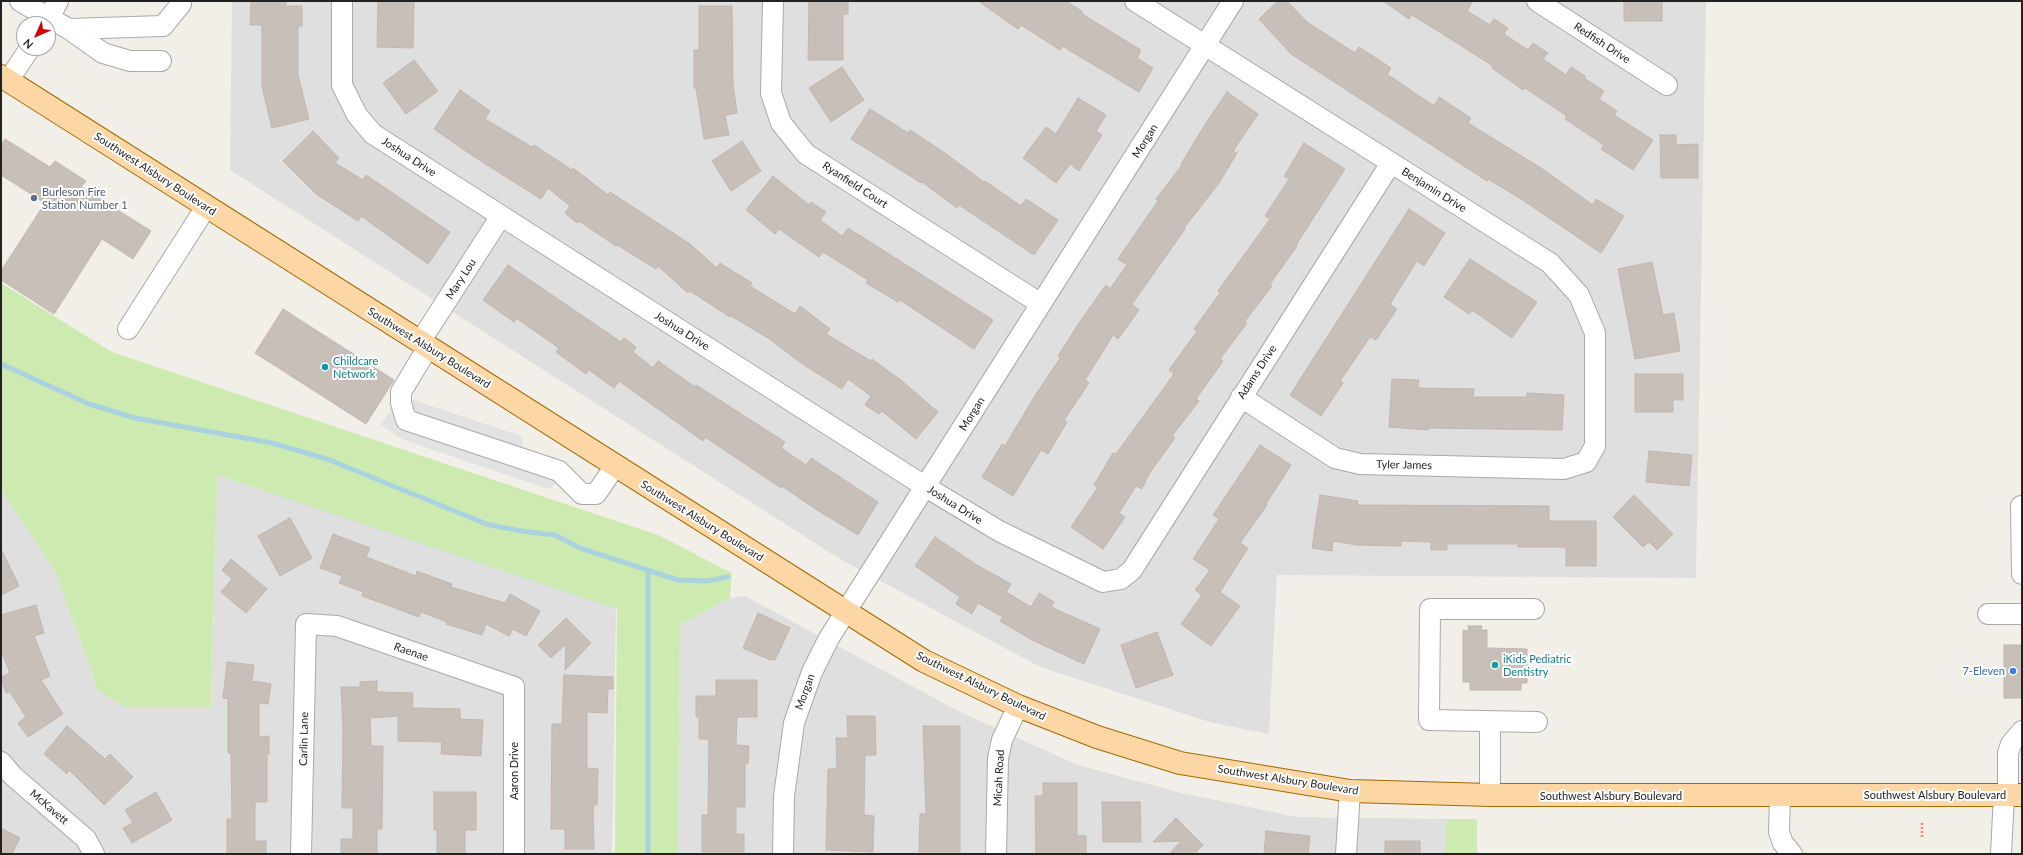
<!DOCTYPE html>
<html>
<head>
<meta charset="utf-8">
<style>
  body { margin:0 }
  #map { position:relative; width:2023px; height:855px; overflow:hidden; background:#f2efe9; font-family:Lato,sans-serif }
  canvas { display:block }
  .frame { position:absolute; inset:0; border:2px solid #222; pointer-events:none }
  .north { position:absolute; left:16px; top:16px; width:40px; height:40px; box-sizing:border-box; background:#fff; border:1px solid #a7a7a7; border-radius:50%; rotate:225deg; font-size:11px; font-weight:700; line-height:16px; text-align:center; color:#222 }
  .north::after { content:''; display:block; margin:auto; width:14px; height:18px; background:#d40000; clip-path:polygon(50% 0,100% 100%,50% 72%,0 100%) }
</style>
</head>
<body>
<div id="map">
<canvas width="2023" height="855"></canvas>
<div class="frame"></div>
<div class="north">N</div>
</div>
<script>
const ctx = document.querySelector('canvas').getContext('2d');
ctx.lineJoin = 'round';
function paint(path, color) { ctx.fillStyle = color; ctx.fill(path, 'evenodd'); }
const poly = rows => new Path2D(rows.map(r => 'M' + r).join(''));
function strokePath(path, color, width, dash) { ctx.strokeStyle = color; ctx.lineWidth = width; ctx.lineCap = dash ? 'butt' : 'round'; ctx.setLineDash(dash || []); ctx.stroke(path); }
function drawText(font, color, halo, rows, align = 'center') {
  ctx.font = font + ' Lato,sans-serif'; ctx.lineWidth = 4; ctx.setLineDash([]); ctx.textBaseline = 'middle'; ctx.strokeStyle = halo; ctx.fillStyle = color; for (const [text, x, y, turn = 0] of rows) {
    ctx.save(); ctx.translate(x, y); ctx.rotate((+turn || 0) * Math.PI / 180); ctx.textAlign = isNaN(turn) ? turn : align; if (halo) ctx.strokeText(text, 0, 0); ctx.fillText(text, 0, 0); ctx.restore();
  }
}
paint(poly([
  [232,1,1706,1,1696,578,1277,575,1269,734,1213,723,1040,667,840,559,230,170],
  [217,475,616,603,612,854,1,854,1,490,55,571,98,690,211,707],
  [745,596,962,713,1078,765,1182,793,1297,817,1446,819,1446,854,678,854,680,625,730,598]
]), '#e0dfdf');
paint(poly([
  [1,283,112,352,658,535,732,573,730,598,680,625,678,854,615,854,617,609,217,475,211,707,125,707,98,690,55,571,1,490],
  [1446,819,1477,819,1477,854,1446,854]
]), '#cdebb0');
paint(poly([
  [410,399,521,436,523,450,570,471,549,489,404,440,381,425,393,406]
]), '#e2e2e2');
strokePath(poly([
  [1,364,89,404,135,418,272,443,327,459,489,525,528,532,555,535,580,548,678,580,707,581,728,577],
  [648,854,648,570]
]), '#aad3df', 5);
const building = poly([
  [251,1,286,1,286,6,302,6,302,26,298,26,298,75,309,119,272,128,262,87,262,25,250,25,251,1],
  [378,1,414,1,413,48,377,47,378,1],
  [809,1,848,1,848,14,843,14,843,60,808,60,809,1],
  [978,1,1066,1,1083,12,1082,14,1141,50,1137,58,1153,68,1139,92,1062,46,1060,50,1021,25,1018,29,978,1],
  [1278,1,1287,1,1307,22,1355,53,1359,47,1391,68,1387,74,1434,106,1439,97,1471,118,1468,123,1541,168,1593,205,1596,199,1624,216,1601,253,1521,199,1488,179,1487,181,1291,54,1259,19,1278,1],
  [1383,1,1473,1,1467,11,1490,25,1494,19,1508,28,1504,34,1528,50,1533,43,1548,53,1543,59,1566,75,1571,67,1585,76,1584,78,1604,91,1599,99,1617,111,1614,115,1653,140,1633,170,1601,149,1604,145,1565,119,1567,116,1525,88,1523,90,1492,68,1493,66,1449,38,1412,15,1409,19,1383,1],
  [1624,1,1662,1,1662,21,1624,21,1624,1],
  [699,6,732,6,733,84,737,113,725,115,729,135,704,139,696,88,694,88,694,50,699,50,699,6],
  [414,60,438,91,406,114,383,83,414,60],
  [842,67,864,100,831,122,809,88,842,67],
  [460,90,490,111,485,119,532,147,534,145,572,170,573,168,608,195,610,192,690,244,717,268,720,263,752,283,750,286,795,314,800,306,830,329,826,334,871,361,872,359,902,381,938,412,916,439,882,411,879,414,865,405,871,396,848,379,842,389,801,363,768,338,731,316,730,317,690,291,688,293,658,266,656,269,617,245,616,246,579,221,577,223,565,213,570,206,548,188,541,199,473,156,434,129,460,90],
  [1227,92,1258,114,1233,151,1237,153,1219,183,1184,228,1185,229,1132,304,1139,310,1118,339,1113,335,1085,380,1089,383,1064,420,1067,422,1048,454,1041,450,1013,496,982,477,1002,444,1005,446,1036,394,1061,357,1058,356,1079,323,1106,285,1110,289,1127,265,1118,259,1158,201,1156,199,1182,165,1181,164,1206,123,1227,92],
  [1078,98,1106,115,1096,131,1102,135,1079,171,1070,164,1056,183,1023,158,1046,127,1056,134,1078,98],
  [870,109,908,133,910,130,942,151,984,182,985,181,1021,206,1026,199,1058,220,1034,255,959,205,957,208,922,182,921,183,851,139,870,109],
  [313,131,339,158,335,163,363,180,366,175,450,232,428,264,361,216,358,221,316,194,283,161,313,131],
  [1660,135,1676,135,1676,145,1698,144,1698,178,1661,178,1660,135],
  [5,139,50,167,55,161,86,181,81,187,151,231,133,259,102,239,54,314,1,280,1,271,45,203,1,175,1,146,5,139],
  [742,141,761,171,731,191,712,161,742,141],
  [1304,143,1345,169,1296,245,1297,246,1270,284,1272,286,1245,321,1247,323,1220,359,1223,361,1196,399,1199,401,1172,436,1175,438,1149,474,1142,489,1136,486,1119,513,1125,517,1103,549,1071,527,1098,487,1094,485,1113,453,1116,454,1174,374,1169,370,1197,331,1194,329,1220,293,1218,291,1270,219,1265,216,1289,179,1284,176,1304,143],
  [773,176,809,205,811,202,826,212,820,220,842,236,848,228,993,320,974,349,900,300,898,302,866,283,868,280,823,252,819,257,779,229,775,234,746,210,773,176],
  [1409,209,1445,233,1424,266,1417,261,1390,304,1397,309,1376,340,1370,337,1340,381,1343,383,1321,416,1290,395,1409,209],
  [1470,259,1537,302,1512,338,1472,310,1469,314,1444,297,1470,259],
  [1652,262,1663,315,1674,313,1680,351,1635,359,1618,269,1652,262],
  [508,265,621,342,624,338,636,347,633,352,653,368,658,361,695,387,696,385,785,442,781,448,806,465,811,458,878,502,858,535,817,510,782,486,781,488,705,437,703,441,619,381,614,388,589,370,586,374,556,352,559,348,516,318,514,322,483,300,508,265],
  [283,309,394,380,366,424,255,353,283,309],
  [1635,374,1683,374,1683,400,1673,400,1673,412,1635,412,1635,374],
  [1392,379,1419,380,1418,388,1474,389,1473,397,1527,397,1527,393,1564,395,1562,430,1428,428,1428,430,1389,427,1392,379],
  [1260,445,1291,465,1266,504,1267,505,1240,543,1248,548,1220,592,1240,606,1211,646,1181,624,1202,595,1195,590,1210,570,1193,559,1219,519,1213,515,1260,445],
  [1649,451,1692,455,1689,486,1646,482,1649,451],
  [1320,495,1358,501,1357,505,1549,506,1549,521,1596,521,1596,566,1566,566,1566,547,1518,547,1518,544,1447,544,1447,550,1431,550,1431,542,1401,541,1401,546,1357,545,1333,541,1332,551,1312,548,1320,495],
  [1634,495,1673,534,1657,550,1649,542,1643,547,1613,517,1634,495],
  [290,518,312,558,280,576,258,536,290,518],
  [333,534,370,548,366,557,416,576,417,571,452,584,451,587,505,603,510,594,540,611,526,636,513,629,509,636,486,624,482,635,446,624,447,622,421,612,419,617,395,608,362,596,363,592,339,583,342,576,320,568,333,534],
  [935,537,977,565,1011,584,1006,592,1031,607,1039,593,1054,602,1051,607,1100,629,1084,664,1032,640,1000,621,1003,617,978,603,972,614,956,604,960,597,915,566,935,537],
  [1,549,19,586,1,595,1,549],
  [231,559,267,589,246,613,221,592,232,579,222,570,231,559],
  [36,605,44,633,34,636,50,676,41,680,63,714,28,737,18,723,26,717,10,692,6,693,1,680,1,677,10,673,1,650,1,615,36,605],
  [758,613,790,628,775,660,770,660,743,648,758,613],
  [566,618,591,643,565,670,566,644,551,658,538,645,566,618],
  [1468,626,1482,626,1481,630,1487,630,1487,648,1527,649,1527,683,1521,683,1521,690,1470,690,1470,682,1463,682,1463,630,1469,631,1468,626],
  [1157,632,1173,675,1136,688,1121,645,1157,632],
  [2004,645,2022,645,2022,698,2004,698,2004,645],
  [227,662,254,665,252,681,271,684,268,704,259,703,259,737,269,736,269,754,267,754,267,802,255,802,255,841,266,841,266,854,227,854,227,819,232,819,231,753,228,753,228,699,223,698,227,662],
  [564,675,613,677,613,689,608,689,607,713,587,712,587,768,598,769,597,805,593,805,594,849,565,849,565,829,551,829,552,724,562,724,564,675],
  [716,680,757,680,757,717,737,717,736,745,749,746,748,763,745,763,745,807,736,807,736,834,744,834,744,852,702,852,702,815,708,815,709,739,699,739,699,717,696,717,696,696,716,696,716,680],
  [377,681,377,692,413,693,412,708,460,709,460,719,483,720,481,756,441,754,442,742,398,741,398,716,370,718,371,746,383,746,382,829,377,829,377,854,341,854,341,839,353,839,353,808,342,808,343,728,341,687,360,687,360,682,377,681],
  [847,716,875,716,876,755,865,755,864,815,874,816,873,852,826,850,828,769,837,769,836,738,848,738,847,716],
  [67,726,105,759,110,754,133,777,104,805,69,770,67,774,44,754,67,726],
  [923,726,960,726,960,852,919,852,920,814,926,814,923,726],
  [1043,783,1077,783,1077,836,1086,836,1086,854,1036,854,1035,796,1043,796,1043,783],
  [156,792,172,820,132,843,123,828,133,823,125,810,156,792],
  [434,792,476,792,476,830,465,830,465,854,437,854,437,830,434,830,434,792],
  [1102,802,1140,802,1141,842,1103,842,1102,802],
  [1176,818,1203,845,1194,854,1169,854,1181,841,1153,842,1176,818],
  [1,828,20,838,12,854,1,854,1,828],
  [1266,831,1310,836,1308,854,1264,854,1266,831],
  [1385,841,1420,841,1420,854,1385,854,1385,841]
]);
paint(building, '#c7bfb8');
strokePath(building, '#c4b6ab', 1);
const minor = poly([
  [20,1,49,18,58,1],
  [342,1,342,85,357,115,373,134,926,487,999,531,1103,582,1121,579,1132,570,1391,163],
  [773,1,771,93,781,123,806,154,1041,304],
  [1135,1,1550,263,1579,295,1595,333,1595,446,1586,462,1564,469,1360,464,1335,458,1241,397],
  [1537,1,1667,85],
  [45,24,49,18,69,29,103,53,130,61,161,61],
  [69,29,163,26,181,4,181,1],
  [8,81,30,48],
  [128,329,206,207],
  [420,342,501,216],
  [428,347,401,392,401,403,406,420,559,471,582,494,596,494,615,466],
  [2021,506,2022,574],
  [1534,609,1430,609,1429,720,1537,722],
  [1988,614,2022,614],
  [1490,722,1490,795],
  [1,762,13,776,86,839,94,854],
  [2008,795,2008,753,2011,744,2022,731],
  [1780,796,1779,832,1783,843,1792,854],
  [301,854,306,624,337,626,514,687,514,854],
  [783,854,784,796,794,723,812,672,829,638,1233,1],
  [996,854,998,758,1002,740,1018,706],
  [1346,854,1350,791],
  [2001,854,2004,795]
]);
const major = poly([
  [1,76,924,661,1018,706,1097,737,1180,763,1350,791,1490,795,2022,795]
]);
strokePath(minor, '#a9a9a9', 22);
strokePath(major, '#a06b00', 24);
strokePath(poly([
  [1922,837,1922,821]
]), '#fa8072', 2.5, [2, 2]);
strokePath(minor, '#fff', 20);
strokePath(major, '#fcd6a4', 22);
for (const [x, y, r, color] of [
  [34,198,4,"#5c6f8a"],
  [325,367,4,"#0f9aa8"],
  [1495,665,4,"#0f9aa8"],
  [2013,671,4,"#3f7fe0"]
]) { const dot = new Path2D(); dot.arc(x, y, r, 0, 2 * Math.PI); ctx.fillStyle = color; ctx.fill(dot); strokePath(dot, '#fff', 1.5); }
drawText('11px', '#222', '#fff', [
  ["Redfish Drive",1602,43,33],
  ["Morgan",1145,141,-58],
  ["Joshua Drive",409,157,33],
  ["Southwest Alsbury Boulevard",155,174,33],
  ["Ryanfield Court",855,185,33],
  ["Benjamin Drive",1434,190,32],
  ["Mary Lou",461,279,-57],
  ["Joshua Drive",682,331,32],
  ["Southwest Alsbury Boulevard",429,348,32],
  ["Adams Drive",1257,372,-57],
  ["Morgan",972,414,-58],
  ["Tyler James",1404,465,1],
  ["Joshua Drive",955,505,32],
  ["Southwest Alsbury Boulevard",702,521,32],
  ["Raenae",411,652,19],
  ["Southwest Alsbury Boulevard",981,686,26],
  ["Morgan",805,692,-70],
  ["Carlin Lane",304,739,-89],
  ["Aaron Drive",514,771,-90],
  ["Micah Road",999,778,-87],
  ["Southwest Alsbury Boulevard",1288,780,9],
  ["Southwest Alsbury Boulevard",1935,795],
  ["Southwest Alsbury Boulevard",1611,796],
  ["McKavett",49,807,41]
]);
drawText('11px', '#4e5e75', '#fff', [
  ["Burleson Fire",42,192],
  ["Station Number 1",42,205]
], 'left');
drawText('11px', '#0d838f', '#fff', [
  ["Childcare",333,361],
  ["Network",333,374],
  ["iKids Pediatric",1503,659],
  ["Dentistry",1503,672]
], 'left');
drawText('11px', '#366cbe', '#fff', [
  ["7-Eleven",2005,671]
], 'right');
</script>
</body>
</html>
